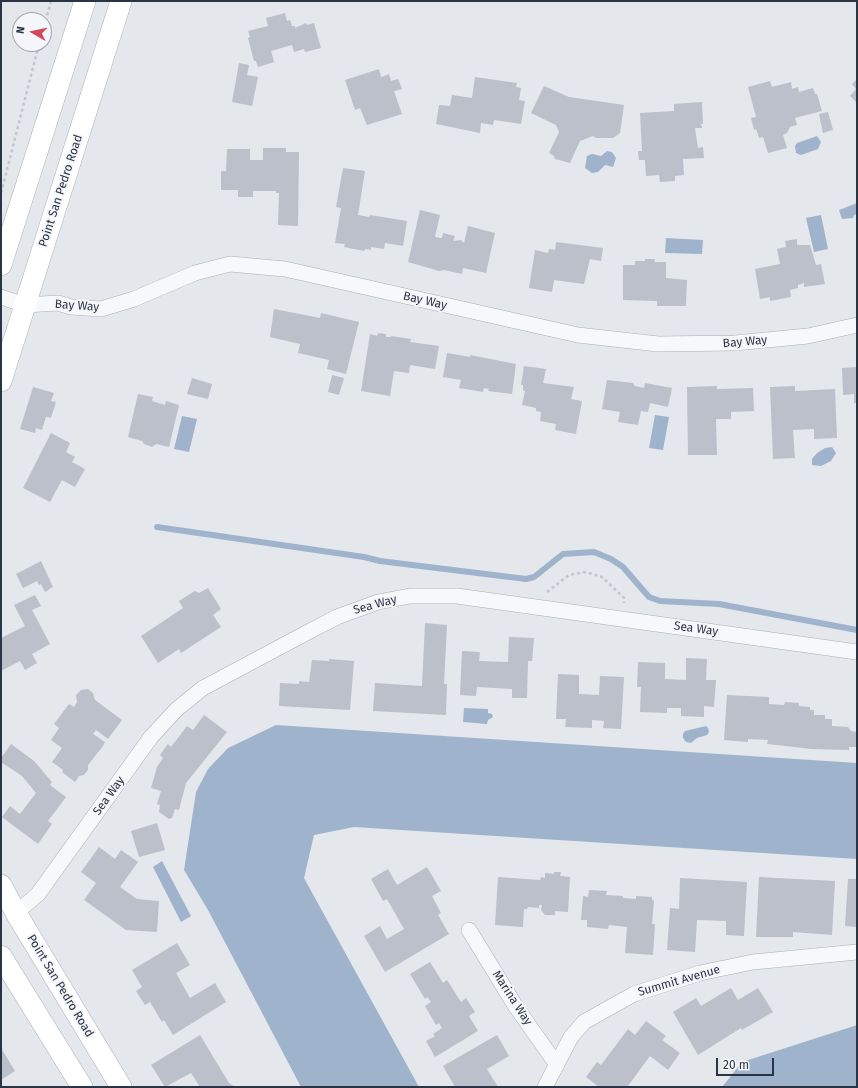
<!DOCTYPE html>
<html>
<head>
<meta charset="utf-8">
<style>
  body { margin:0 }
  #map { position:relative; width:858px; height:1088px; overflow:hidden; background:#e4e7ec; font-family:"Fira Sans",sans-serif }
  canvas { display:block }
  .frame { position:absolute; inset:0; border:2px solid #2b3445; pointer-events:none }
  .north { position:absolute; left:12px; top:12px; width:40px; height:40px; box-sizing:border-box; background:#f4f6f9; border:1px solid #a4a8b1; border-radius:50%; rotate:279deg; font-size:11px; font-weight:700; line-height:16px; text-align:center; color:#2b3445 }
  .north::after { content:''; display:block; margin:auto; width:14px; height:18px; background:#d1495b; clip-path:polygon(50% 0,100% 100%,50% 72%,0 100%) }
  .scale { position:absolute; left:716px; top:1058px; width:58px; height:18px; box-sizing:border-box; border:2px solid #2b3445; border-top:0; padding-left:5px; font-size:12px; line-height:14px; white-space:nowrap; color:#2b3445; -webkit-text-stroke:3px #f4f6f9; paint-order:stroke }
</style>
</head>
<body>
<div id="map">
<canvas width="858" height="1088"></canvas>
<div class="frame"></div>
<div class="north">N</div>
<div class="scale">20 m</div>
</div>
<script>
const ctx = document.querySelector('canvas').getContext('2d');
ctx.lineJoin = 'round';
function paint(path, color) { ctx.fillStyle = color; ctx.fill(path, 'evenodd'); }
const poly = rows => new Path2D(rows.map(r => 'M' + r).join(''));
function strokePath(path, color, width, dash) { ctx.strokeStyle = color; ctx.lineWidth = width; ctx.lineCap = dash ? 'butt' : 'round'; ctx.setLineDash(dash || []); ctx.stroke(path); }
function drawText(font, color, halo, rows, align = 'center') {
  ctx.font = font + ' "Fira Sans",sans-serif'; ctx.lineWidth = 4; ctx.setLineDash([]); ctx.textBaseline = 'middle'; ctx.strokeStyle = halo; ctx.fillStyle = color; for (const [text, x, y, turn = 0] of rows) {
    ctx.save(); ctx.translate(x, y); ctx.rotate((+turn || 0) * Math.PI / 180); ctx.textAlign = isNaN(turn) ? turn : align; if (halo) ctx.strokeText(text, 0, 0); ctx.fillText(text, 0, 0); ctx.restore();
  }
}
paint(poly([
  [817,136,821,142,818,149,801,155,796,153,795,146,797,143],
  [607,151,612,152,616,158,613,167,605,165,598,172,592,173,585,168,587,156,592,154,601,156],
  [857,203,857,214,854,215,853,218,842,219,839,210],
  [821,215,828,249,814,252,806,218],
  [666,238,703,240,702,254,665,253],
  [655,415,669,417,663,450,649,448],
  [182,416,197,419,189,452,174,449],
  [832,447,836,453,831,461,821,466,812,465,812,459,817,453,825,448],
  [464,708,488,709,488,713,492,714,493,717,488,720,487,724,463,722],
  [276,725,857,763,857,859,354,827,314,835,304,878,419,1087,301,1087,208,910,184,870,196,792,208,769,228,748],
  [706,726,708,728,709,732,707,735,697,738,691,743,686,742,683,738,683,734,685,731],
  [162,861,191,916,181,922,153,867],
  [857,1025,857,1087,722,1087,742,1062]
]), '#9fb4cc');
strokePath(poly([
  [157,527,364,557,380,561,526,579,534,577,563,554,594,552,611,559,623,567,649,597,660,601,719,604,857,630]
]), '#9fb4cc', 6);
paint(poly([
  [285,13,287,21,290,20,292,26,295,26,295,28,306,23,307,25,314,23,321,48,305,52,304,49,294,52,292,45,271,51,274,62,258,67,256,61,254,61,248,38,250,37,248,31,268,26,266,18],
  [239,63,249,65,247,75,258,77,252,106,232,102],
  [379,69,381,77,389,74,391,81,398,79,402,89,394,91,402,114,367,125,360,108,355,110,345,80],
  [475,77,517,83,516,87,521,88,519,100,525,101,521,124,494,120,493,125,481,123,480,133,436,124,439,105,450,106,452,95,472,98],
  [857,79,857,103,850,96,856,89,852,84],
  [770,81,772,87,791,82,792,89,798,87,799,92,813,88,815,94,817,94,822,111,795,118,797,125,790,127,787,133,783,135,787,148,768,153,763,137,759,138,756,129,754,130,751,118,756,117,748,87],
  [544,86,569,97,624,105,620,133,613,138,596,138,593,136,580,141,570,163,555,159,554,156,549,153,559,132,556,125,531,113],
  [702,102,703,124,701,124,702,128,695,128,698,148,703,147,704,158,683,159,684,175,675,176,675,181,660,182,659,175,646,176,645,160,639,160,638,151,642,151,640,113,674,111,674,104],
  [828,112,833,130,823,133,819,114],
  [263,148,286,148,286,152,299,152,298,226,278,225,279,193,276,193,276,191,253,191,253,197,238,197,238,190,221,190,221,171,226,171,227,149,250,149,250,160,263,160],
  [343,168,365,171,358,215,369,217,370,215,407,221,403,246,385,243,384,249,371,247,371,250,365,249,364,251,344,247,345,244,335,243,341,208,336,207],
  [420,210,440,215,435,237,442,238,443,233,455,236,453,241,461,240,464,243,468,226,495,233,486,273,463,268,462,274,444,270,439,271,408,262],
  [797,239,797,245,810,245,816,265,821,264,825,284,804,287,804,283,798,285,798,288,790,290,791,297,770,301,770,297,760,299,755,269,780,264,777,249,786,247,785,241],
  [556,242,603,248,601,261,590,259,584,284,554,280,552,292,529,288,535,250,548,253,549,249,555,250],
  [645,259,655,259,654,262,666,262,666,278,687,280,686,306,657,306,657,301,623,300,623,265,635,265,635,261,645,261],
  [274,309,320,318,321,313,359,322,346,374,327,369,329,360,298,353,300,344,270,337],
  [378,333,386,334,386,337,391,337,391,336,411,339,410,342,439,346,435,369,410,365,409,373,394,371,390,396,361,391,370,334,377,336],
  [447,353,470,357,470,355,516,364,512,394,488,391,489,389,484,388,483,392,459,388,461,380,443,377],
  [524,366,546,369,543,383,574,387,571,399,582,401,576,434,555,430,556,424,540,421,541,412,536,411,536,408,522,405,525,391,523,390,523,385,521,385],
  [857,367,857,403,854,403,854,394,843,395,842,368],
  [332,375,344,378,339,395,328,392],
  [192,378,212,384,208,399,187,394],
  [607,380,633,383,635,386,644,388,645,383,672,388,668,407,650,403,648,412,641,411,638,425,618,422,620,412,602,409],
  [717,386,717,389,753,388,754,411,731,412,731,419,716,419,717,455,688,455,687,387],
  [795,386,795,391,835,389,837,438,814,439,814,429,793,430,795,458,773,459,770,387],
  [33,387,54,393,51,401,56,402,51,418,46,417,42,430,36,428,35,433,20,429],
  [138,394,153,397,152,401,165,405,166,401,179,405,169,447,156,444,152,447,144,444,142,441,128,437],
  [51,433,70,443,66,452,75,457,72,462,85,469,75,487,62,480,50,502,23,488],
  [41,561,53,587,45,592,41,584,39,585,37,581,23,588,16,574],
  [208,588,221,609,213,615,221,627,181,653,179,649,158,663,141,636,183,608,179,601,195,591,199,593],
  [35,595,41,606,32,610,50,644,32,654,37,663,25,670,20,661,1,671,1,638,25,626,14,605],
  [425,623,447,625,444,684,447,684,446,715,373,711,375,683,422,686],
  [509,637,534,638,532,661,528,661,527,698,512,698,512,689,477,687,476,696,460,695,462,651,480,652,479,661,508,662],
  [686,658,707,659,706,680,716,680,714,707,704,706,704,717,681,716,681,708,667,708,667,713,640,712,641,687,637,687,638,662,665,663,665,679,686,680],
  [329,659,354,661,350,710,279,706,280,683,299,684,299,681,309,682,312,660,329,661],
  [558,674,579,675,579,694,599,695,600,676,624,677,621,729,603,728,604,721,592,720,592,728,565,727,566,719,556,719],
  [88,689,93,693,95,700,122,720,108,739,96,730,93,734,105,742,103,746,88,765,88,770,84,775,79,776,75,782,62,772,63,770,52,762,62,748,51,740,59,728,54,724,69,704,74,707,77,702,76,695,81,690],
  [727,695,769,697,769,704,784,705,785,702,799,703,799,706,810,707,810,710,814,710,814,715,825,715,825,719,832,719,832,726,848,727,851,731,857,732,856,747,849,747,849,750,812,749,767,744,768,740,748,739,748,742,724,740],
  [204,715,227,732,186,783,179,810,175,809,172,818,169,819,159,812,160,805,157,804,161,791,151,788,157,767,163,758,160,755,168,744,171,747,187,726,193,730],
  [11,744,34,761,52,782,50,785,66,797,48,821,52,824,38,844,2,817,10,806,20,814,36,793,22,776,1,762,1,758],
  [157,823,165,850,139,857,131,831],
  [99,847,115,859,121,850,138,862,120,887,137,899,159,901,157,932,126,930,84,900,96,883,81,872],
  [427,867,441,891,432,896,441,913,438,915,449,934,385,972,364,936,380,926,387,939,404,929,387,899,383,901,371,879,388,869,397,885],
  [554,872,561,872,560,876,570,877,568,912,555,911,555,915,545,915,541,910,542,905,539,905,539,908,528,907,527,909,524,909,523,927,495,925,498,877,540,880,541,877,545,878,545,873,554,874],
  [759,877,835,881,832,935,793,932,793,937,756,937],
  [680,878,747,882,744,936,726,935,726,921,697,920,695,952,667,950,670,908,679,909],
  [848,879,857,879,857,927,845,926],
  [589,890,607,891,606,895,623,896,623,898,636,899,636,896,652,897,652,900,654,900,652,924,655,924,653,955,625,953,627,927,609,925,608,929,587,927,587,920,581,920,583,896,588,897],
  [177,943,190,965,176,973,190,998,215,983,226,1002,173,1035,164,1020,162,1022,150,1002,145,1005,136,991,142,987,132,970],
  [430,962,443,983,447,980,461,1002,466,998,475,1012,469,1016,478,1031,435,1057,426,1041,435,1036,433,1034,442,1028,439,1023,436,1025,425,1006,431,1002,427,997,425,999,410,974],
  [731,988,738,1000,758,988,773,1012,742,1030,741,1028,698,1055,673,1012,696,998,701,1006],
  [646,1021,666,1036,662,1040,680,1053,668,1070,650,1056,628,1086,630,1087,599,1087,586,1077,597,1062,601,1065,628,1029,635,1035],
  [200,1035,229,1083,235,1087,200,1087,191,1073,165,1087,151,1065],
  [497,1035,509,1056,487,1069,498,1087,455,1087,443,1066],
  [1,1048,15,1071,1,1080]
]), '#bbc0ca');
const minor = poly([
  [1,297,25,305,58,303,71,307,101,309,134,299,195,273,230,264,285,269,578,335,658,344,735,343,808,336,857,325],
  [16,913,38,894,151,737,177,709,203,688,310,631,337,617,378,602,410,596,457,596,857,652],
  [469,930,516,1007,557,1065],
  [545,1087,571,1037,584,1022,634,994,700,973,753,962,857,952]
]);
const secondary = poly([
  [1,265,85,1],
  [1,381,121,1],
  [1,885,16,913,121,1087],
  [1,956,82,1087]
]);
strokePath(minor, '#a9aeb7', 16);
strokePath(secondary, '#a9aeb7', 22);
strokePath(poly([
  [44,27,51,1],
  [1,193,39,44],
  [547,592,569,575,586,572,602,577,624,598,624,603]
]), '#c2c5cb', 2.5, [3, 3]);
strokePath(minor, '#f7f8fa', 15);
strokePath(secondary, '#fff', 21);
drawText('12px', '#2b3445', '#f4f6f9', [
  ["Point San Pedro Road",61,191,-72],
  ["Bay Way",425,301,13],
  ["Bay Way",77,306,4],
  ["Bay Way",745,342,-5],
  ["Sea Way",375,605,-15],
  ["Sea Way",696,629,8],
  ["Sea Way",109,796,-54],
  ["Summit Avenue",679,981,-16],
  ["Point San Pedro Road",60,986,59],
  ["Marina Way",512,998,57]
]);
</script>
</body>
</html>
